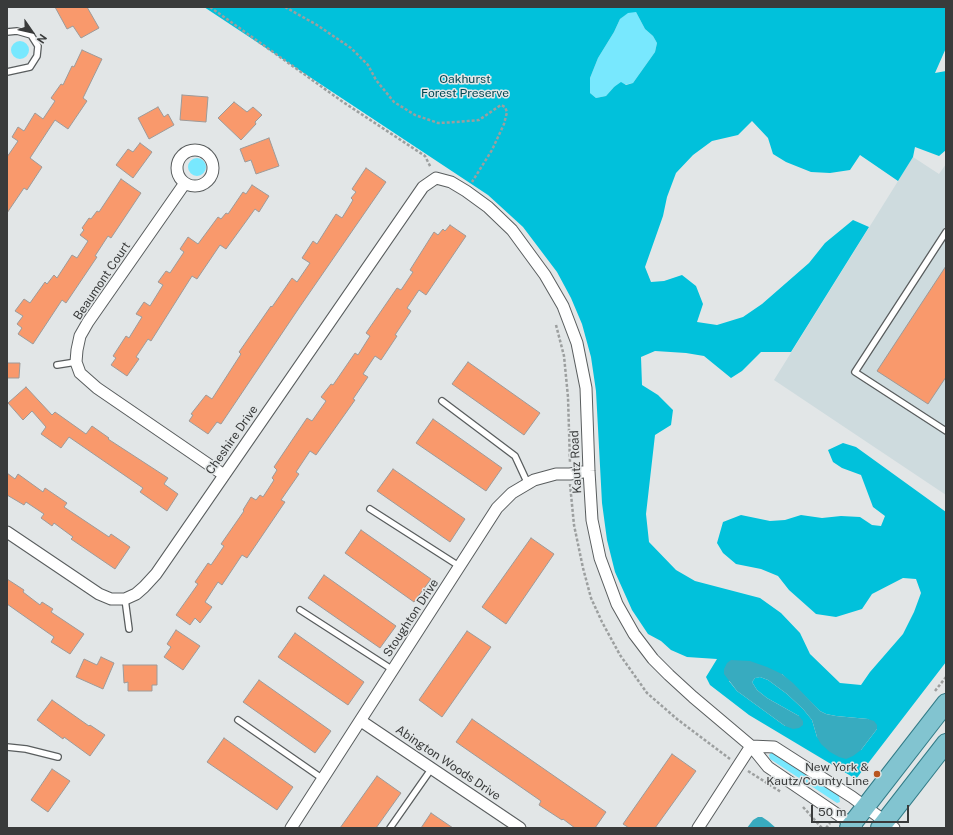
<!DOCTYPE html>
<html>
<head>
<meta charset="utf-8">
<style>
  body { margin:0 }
  #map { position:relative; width:953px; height:835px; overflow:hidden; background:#e2e6e7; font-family:"Public Sans",sans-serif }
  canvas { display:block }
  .frame { position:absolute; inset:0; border:8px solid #393b3b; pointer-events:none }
  .north { position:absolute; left:12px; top:12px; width:40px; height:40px; -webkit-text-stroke:3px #e2e6e7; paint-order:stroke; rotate:124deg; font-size:11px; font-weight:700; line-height:16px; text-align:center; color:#393b3b }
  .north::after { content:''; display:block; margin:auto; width:14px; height:18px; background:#393b3b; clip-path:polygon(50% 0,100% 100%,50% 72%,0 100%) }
  .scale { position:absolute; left:811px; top:805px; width:98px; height:18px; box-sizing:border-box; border:2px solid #393b3b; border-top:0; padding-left:5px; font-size:12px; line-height:14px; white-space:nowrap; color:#393b3b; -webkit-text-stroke:3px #e2e6e7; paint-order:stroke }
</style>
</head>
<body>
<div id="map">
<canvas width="953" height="835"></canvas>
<div class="frame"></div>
<div class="north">N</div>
<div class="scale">50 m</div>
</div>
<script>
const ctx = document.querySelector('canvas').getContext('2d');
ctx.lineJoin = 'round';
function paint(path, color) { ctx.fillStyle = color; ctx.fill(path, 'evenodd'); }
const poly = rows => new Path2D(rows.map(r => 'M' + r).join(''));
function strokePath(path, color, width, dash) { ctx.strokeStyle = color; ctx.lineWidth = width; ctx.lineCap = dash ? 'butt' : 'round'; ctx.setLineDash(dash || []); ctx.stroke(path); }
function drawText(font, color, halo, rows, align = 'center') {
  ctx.font = font + ' "Public Sans",sans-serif'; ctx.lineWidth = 3; ctx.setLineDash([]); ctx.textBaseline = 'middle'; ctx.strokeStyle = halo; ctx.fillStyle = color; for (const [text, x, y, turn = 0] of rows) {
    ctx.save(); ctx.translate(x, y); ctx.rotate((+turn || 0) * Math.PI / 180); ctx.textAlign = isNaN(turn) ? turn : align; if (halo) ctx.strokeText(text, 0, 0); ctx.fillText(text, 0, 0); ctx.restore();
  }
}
paint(poly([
  [913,157,939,174,946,164,946,495,774,380]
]), '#cedbde');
paint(poly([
  [628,12,636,12,645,29,653,36,657,43,655,52,633,83,614,87,606,96,596,98,590,93,590,78,598,58,614,32,620,19],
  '11 50a9 9 0 1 1 18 0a9 9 0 1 1-18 0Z',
  '188 167a9 9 0 1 1 18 0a9 9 0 1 1-18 0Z',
  [773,751,835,791,839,796,840,802,837,803,770,759,769,755]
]), '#78e8fe');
paint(poly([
  [204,7,946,7,946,48,935,73,946,71,946,150,939,156,915,147,913,157,898,181,860,155,850,170,830,173,811,172,786,162,773,154,768,138,752,121,738,135,712,141,693,155,676,173,667,197,663,216,645,267,651,282,664,281,682,275,696,286,703,304,697,322,717,325,743,317,762,304,809,263,825,243,853,220,869,227,791,352,761,352,742,371,731,378,704,356,686,353,655,351,641,357,642,385,658,395,673,410,671,425,655,435,646,514,649,542,676,570,695,581,760,598,781,613,800,633,810,654,840,683,861,685,870,672,903,634,914,612,921,593,916,579,903,578,872,594,862,609,836,617,816,614,789,590,778,576,761,569,736,564,723,553,717,543,723,522,741,515,770,521,785,520,801,515,822,518,841,516,860,517,872,525,881,526,885,516,873,507,861,475,842,468,833,462,828,450,843,443,856,447,946,512,946,662,856,779,749,715,710,685,706,677,717,659,687,657,671,650,661,641,648,634,632,610,615,572,607,540,602,503,596,391,591,357,582,324,571,298,557,272,523,227,488,195],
  [636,12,645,29,653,36,657,43,655,52,633,83,626,85,621,82,614,87,606,96,596,98,590,93,590,78,598,58,614,32,620,19,628,13],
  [782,674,820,711,826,714,836,716,868,719,877,729,861,750,817,737,812,720,803,709,787,694,768,680,760,677,755,678,752,682,757,690,767,698,799,716,785,726,737,691,729,681]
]), '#01c1db');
paint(poly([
  [731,660,750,661,767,667,782,674,793,683,820,711,826,714,836,716,868,719,874,721,877,725,877,729,861,750,853,756,846,759,839,757,830,752,821,744,817,737,812,720,803,709,787,694,768,680,760,677,755,678,752,682,757,690,767,698,799,716,803,721,803,725,799,728,793,729,785,726,737,691,724,674,724,669,727,663],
  [758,817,762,817,768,821,776,828,747,828,753,820]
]), '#38abbf');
const building = poly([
  [55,7,87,7,99,28,81,38,73,26,67,29,55,7],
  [82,50,102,59,83,98,87,101,68,129,55,120,30,158,42,167,27,190,24,188,7,213,7,157,18,141,12,137,18,127,24,131,35,113,43,119,55,101,51,98,61,84,63,85,72,66,74,67,82,50],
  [182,95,208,97,206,122,180,120,182,95],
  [234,102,247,112,253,107,262,115,255,122,256,124,241,140,218,118,234,102],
  [158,107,164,117,168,114,174,125,149,139,138,118,158,107],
  [269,138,279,166,256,174,251,160,245,162,240,149,269,138],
  [140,143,152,152,133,178,116,165,128,149,133,152,140,143],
  [366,168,386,182,299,308,221,424,217,422,208,434,189,421,193,415,191,414,206,395,212,399,241,354,239,352,271,306,272,307,292,278,297,282,310,263,302,258,313,241,317,244,336,214,342,218,353,200,351,198,356,192,352,189,366,168],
  [121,179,141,193,111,238,108,236,95,256,97,257,66,303,62,300,33,344,18,334,22,328,17,324,23,316,15,311,24,299,30,303,45,282,47,284,54,275,57,278,72,255,77,258,88,241,80,235,84,230,82,228,89,218,91,219,97,211,99,212,121,179],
  [252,185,269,196,259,212,255,209,226,249,220,245,197,279,192,276,151,341,148,339,136,357,139,359,127,376,111,365,116,358,113,356,126,336,129,338,142,317,136,314,144,302,150,306,163,285,158,282,166,271,170,273,184,252,180,249,188,237,198,244,218,217,221,219,226,213,228,214,243,192,246,194,252,185],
  [450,225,466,236,426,295,419,290,407,308,411,311,395,335,397,336,381,360,375,356,363,374,368,377,353,399,355,400,316,455,310,451,296,472,299,474,281,500,285,502,247,558,242,555,222,585,218,582,205,602,212,607,200,623,195,618,190,625,176,615,198,584,195,582,208,563,211,565,224,546,221,544,244,511,243,510,251,497,256,500,260,495,263,497,274,480,272,478,277,470,274,467,307,418,312,421,326,401,321,397,331,384,333,385,355,353,358,355,370,336,366,333,397,288,401,290,413,272,410,270,434,232,438,235,443,229,445,231,450,225],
  [946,266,946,377,928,404,877,371,946,266],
  [468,362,540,413,524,435,452,384,468,362],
  [7,363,20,363,19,378,7,378,7,363],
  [26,387,52,415,55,412,86,434,92,426,109,438,108,439,168,478,164,484,178,494,167,511,140,492,143,488,69,437,61,448,41,434,46,427,32,411,23,420,8,403,26,387],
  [433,419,502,468,486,491,416,443,433,419],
  [393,469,465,519,450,542,377,491,393,469],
  [7,473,15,479,18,474,43,492,45,488,67,503,64,507,109,537,111,534,130,547,115,569,71,539,73,537,54,523,52,526,41,518,44,514,26,502,24,505,7,495,7,473],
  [361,530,431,579,414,602,345,553,361,530],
  [531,538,554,554,506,624,482,607,531,538],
  [324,575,396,626,380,648,308,598,324,575],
  [7,579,24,590,23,592,40,605,42,602,53,609,51,612,84,634,70,654,51,642,54,637,7,604,7,579],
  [176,630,200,646,183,670,164,657,171,647,167,644,176,630],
  [467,631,491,647,442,717,419,700,467,631],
  [295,633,364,682,348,705,278,657,295,633],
  [101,657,114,663,103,689,76,677,84,659,97,665,101,657],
  [123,665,157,665,157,685,152,685,152,691,128,691,128,682,124,683,123,665],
  [259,680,331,731,315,753,243,702,259,680],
  [52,700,89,726,90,725,105,735,90,756,64,737,63,739,37,720,52,700],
  [472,719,606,812,595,828,575,828,563,819,562,820,539,805,541,801,456,742,472,719],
  [224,738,293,787,277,810,207,762,224,738],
  [672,754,696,771,655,828,629,828,623,824,672,754],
  [52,769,70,781,48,812,31,800,52,769],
  [377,776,401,793,376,828,340,828,377,776],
  [431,813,453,828,421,828,431,813]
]);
paint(building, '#f9996c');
strokePath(building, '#9d9a98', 1);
const lane = poly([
  [7,32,17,31,31,35,38,46,37,56,30,67,7,72],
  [946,232,855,372,946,431],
  [57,365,76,362],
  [442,401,515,456,528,484],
  [370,509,459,566],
  [125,599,129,629],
  [300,610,393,670],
  [238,720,323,779],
  [7,747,26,749,58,757],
  [390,828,432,768]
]);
const street = poly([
  '177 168a18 18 0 1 1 36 0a18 18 0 1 1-36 0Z',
  [185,183,88,322,80,336,77,350,76,362,80,373,97,388,224,475],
  [7,532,99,594,111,599,125,599,136,594,144,587,156,574,423,187,436,178,451,182,466,191,488,207,512,230,545,275,563,306,577,343,586,388,589,471,592,520,600,558,617,604,634,634,653,659,669,675,693,697,751,746,768,767,856,827],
  [361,721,520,828],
  [751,746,774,747,852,797,894,828],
  [291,828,497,508,512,493,534,480,556,474,570,474,589,471],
  [698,828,751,746]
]);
const primary = poly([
  [849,828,946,703],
  [880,828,946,743]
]);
strokePath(lane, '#595d5e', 8);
strokePath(street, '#595d5e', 13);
strokePath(primary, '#327b87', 20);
strokePath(poly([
  [210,7,343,102,425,156,431,168],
  [285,7,317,25,351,48,368,65,376,80,394,102,415,115,438,123,457,122,479,120,501,105,505,107,507,112,504,124,492,150,472,182],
  [556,325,564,356,568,397,570,463],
  [570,484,574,525,583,568,591,598,602,622,620,655,647,693,677,719,730,759],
  [935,691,946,677],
  [748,771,781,792],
  [803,807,822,828],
  [826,828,830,823]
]), '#9c9f9f', 2.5, [3, 2]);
strokePath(lane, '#fff', 5.5);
strokePath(street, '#fff', 11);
strokePath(primary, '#82c4d0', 18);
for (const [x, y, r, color] of [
  [877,774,4,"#b9561f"]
]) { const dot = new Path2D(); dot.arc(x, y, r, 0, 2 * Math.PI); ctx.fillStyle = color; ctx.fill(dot); strokePath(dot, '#e2e6e7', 1.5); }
drawText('12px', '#004752', '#e2e6e7', [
  ["Oakhurst",465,79],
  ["Forest Preserve",465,93]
]);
drawText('12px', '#393b3b', '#e2e6e7', [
  ["Beaumont Court",102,281,-56],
  ["Cheshire Drive",232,440,-55],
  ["Kautz Road",576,462,-93],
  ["Stoughton Drive",411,618,-57],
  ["Abington Woods Drive",448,763,34]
]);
drawText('12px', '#393b3b', '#e2e6e7', [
  ["New York &",869,767],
  ["Kautz/County Line",869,781]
], 'right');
</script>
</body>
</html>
